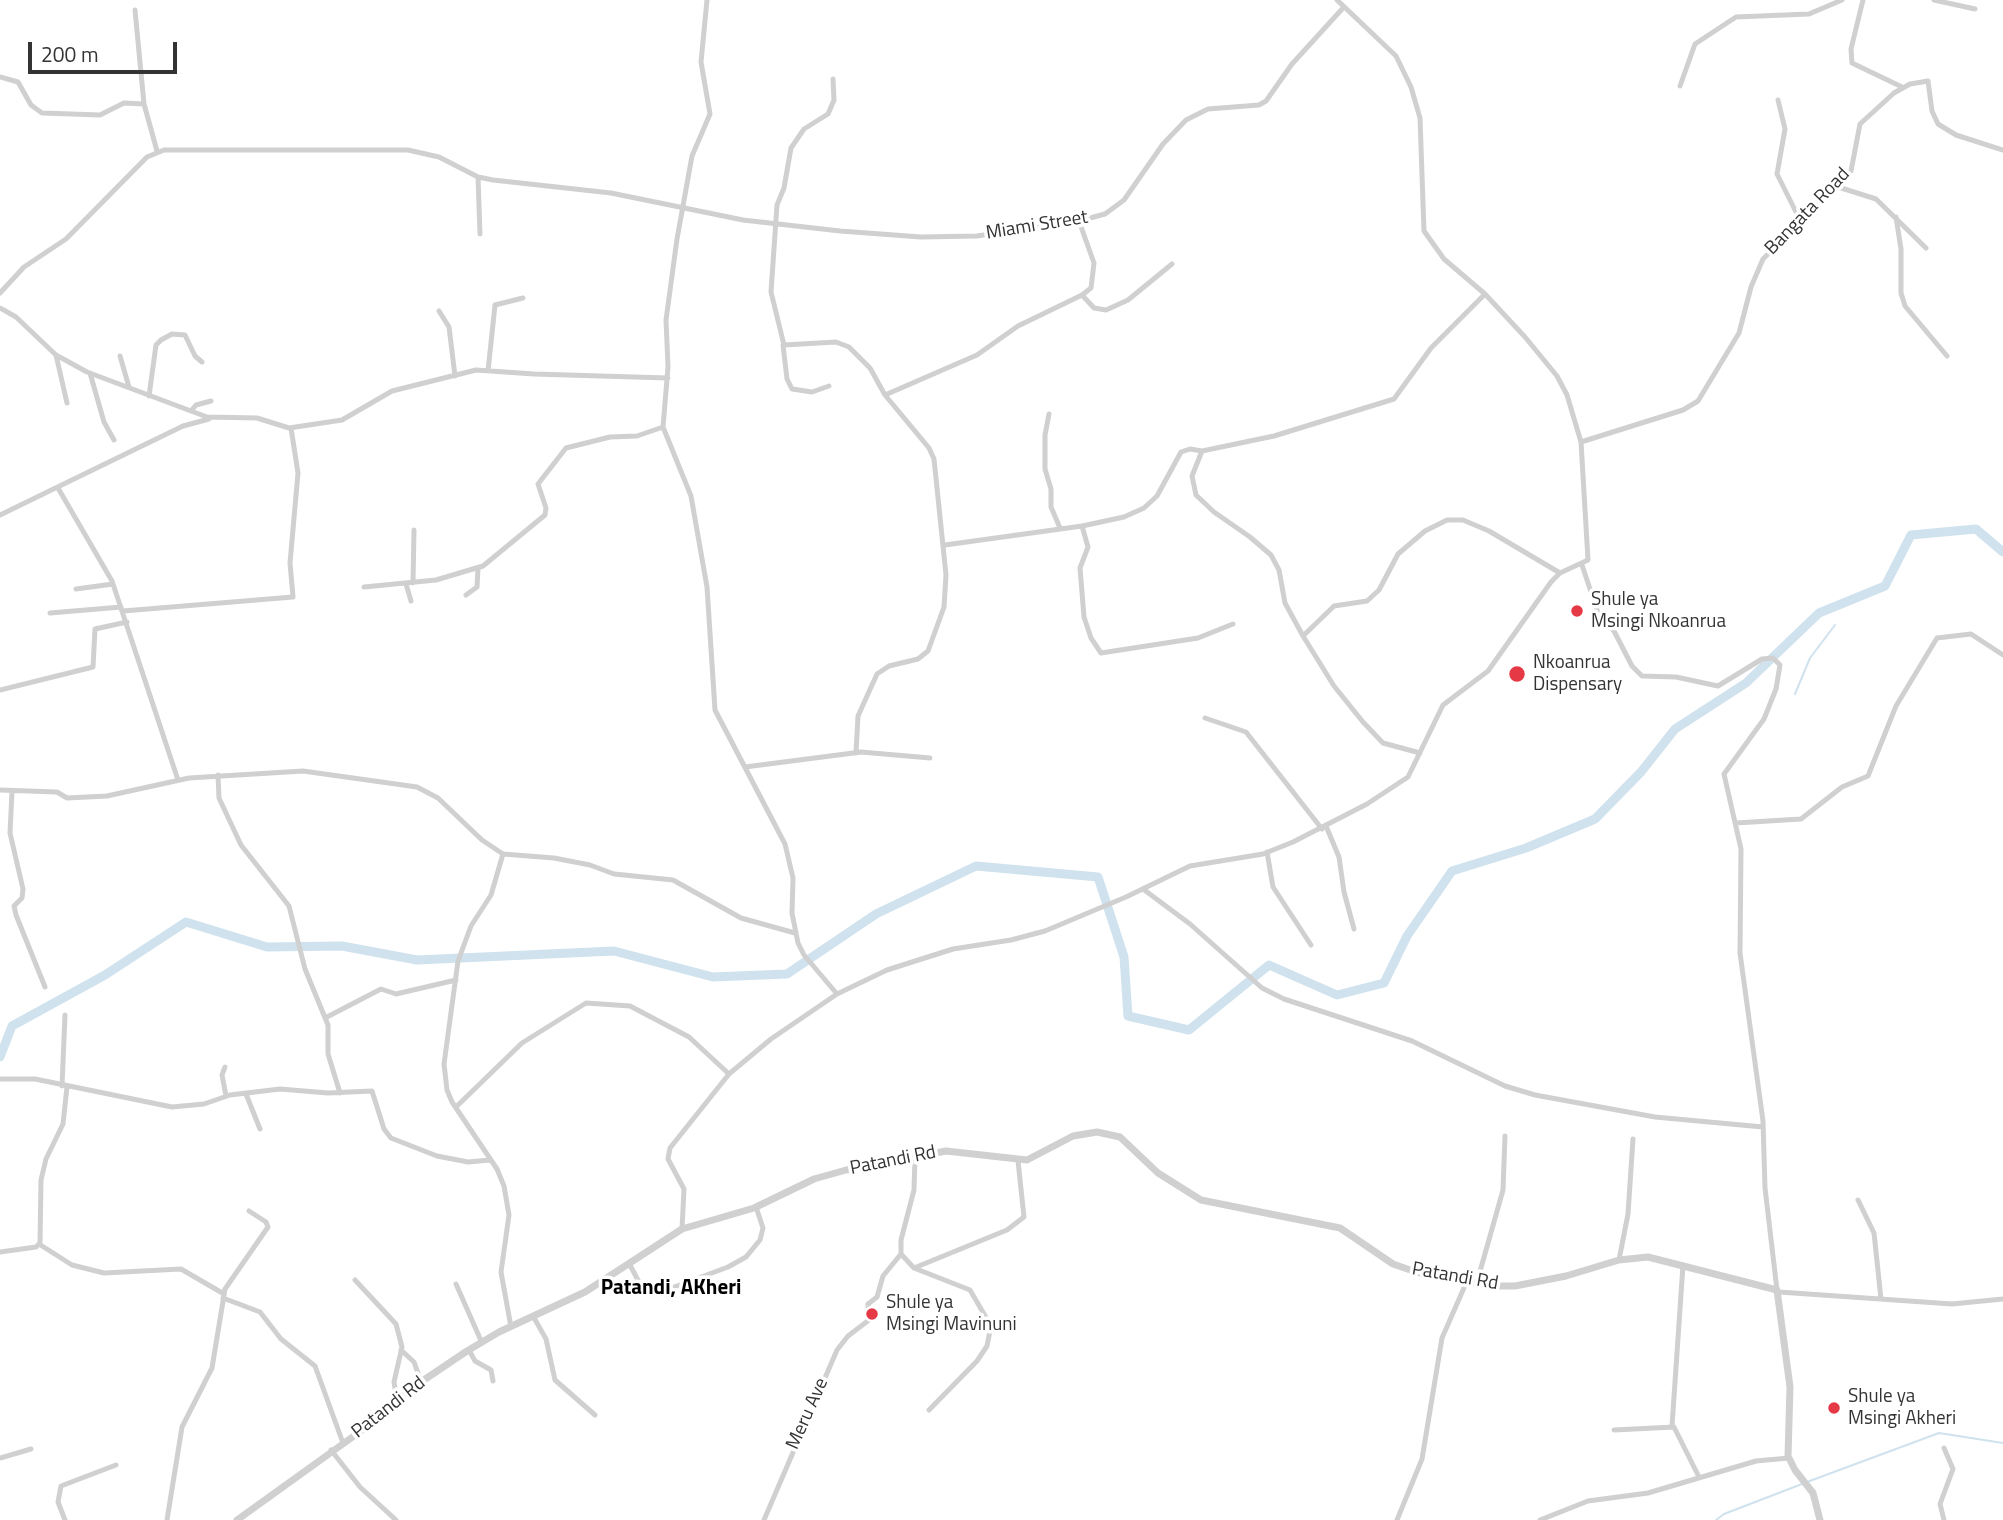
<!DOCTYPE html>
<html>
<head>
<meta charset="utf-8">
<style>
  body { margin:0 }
  #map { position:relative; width:2003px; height:1520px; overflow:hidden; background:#fff; font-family:"Titillium Web",sans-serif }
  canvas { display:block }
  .scale { position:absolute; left:28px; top:42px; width:149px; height:32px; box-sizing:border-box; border:4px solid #333; border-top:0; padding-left:9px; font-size:21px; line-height:24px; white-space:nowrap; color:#333; -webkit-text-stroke:5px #fff; paint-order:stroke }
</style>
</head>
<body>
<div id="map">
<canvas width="2003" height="1520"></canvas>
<div class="scale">200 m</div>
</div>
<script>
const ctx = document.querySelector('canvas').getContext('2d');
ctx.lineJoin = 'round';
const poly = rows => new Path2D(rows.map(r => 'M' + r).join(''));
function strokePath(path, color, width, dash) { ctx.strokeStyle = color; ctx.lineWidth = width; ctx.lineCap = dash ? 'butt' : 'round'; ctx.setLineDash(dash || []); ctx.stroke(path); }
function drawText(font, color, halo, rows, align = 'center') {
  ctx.font = font + ' "Titillium Web",sans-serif'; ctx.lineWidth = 7; ctx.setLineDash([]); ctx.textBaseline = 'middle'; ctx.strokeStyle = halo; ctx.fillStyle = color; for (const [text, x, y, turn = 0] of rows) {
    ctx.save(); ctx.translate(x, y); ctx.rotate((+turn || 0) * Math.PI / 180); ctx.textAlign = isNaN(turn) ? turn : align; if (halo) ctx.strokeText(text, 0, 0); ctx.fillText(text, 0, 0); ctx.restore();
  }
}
strokePath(poly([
  [1795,694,1810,658,1835,625],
  [1807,1482,1939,1433,2003,1443],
  [1716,1520,1724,1514,1802,1484]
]), '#cfe2ee', 2);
strokePath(poly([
  [0,1057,12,1026,105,975,186,922,267,947,342,946,417,960,614,951,713,977,787,974,876,914,976,866,1098,877,1124,957,1128,1016,1189,1030,1269,965,1337,995,1384,983,1407,936,1452,871,1526,848,1595,819,1641,772,1675,729,1746,683,1819,613,1885,586,1911,535,1976,529,2003,552]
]), '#cfe2ee', 9);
strokePath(poly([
  [707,0,701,62,710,114,692,156,677,239,666,320,668,367,663,427,691,496,707,587,715,710,785,844,793,878,792,913,798,943,804,955,837,994],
  [1863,0,1851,49,1852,63,1902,87],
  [1934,0,1975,9],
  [135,10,144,104,157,151],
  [0,77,18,82,31,105,42,113,100,115,124,103,144,104],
  [833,79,834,100,828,114,804,129,791,148,784,188,777,205,771,292,784,345,836,342,849,347,870,368,885,395,929,448,934,459,946,575,944,607,928,651,918,659,889,666,877,674,858,716,856,753],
  [1680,86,1695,44,1736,17,1809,14,1842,0],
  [1778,100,1785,129,1777,174,1800,220],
  [478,177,480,234],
  [1835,186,1876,199,1926,248],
  [1896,217,1901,249,1901,293,1905,306,1947,356],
  [0,293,24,267,66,239,147,157,164,150,408,150,439,157,478,177,493,180,611,193,743,220,840,231,921,237,977,236,1079,221,1105,214,1124,200,1163,144,1186,120,1208,109,1259,105,1266,101,1292,64,1343,8],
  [1082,295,1094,308,1106,310,1128,300,1172,264],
  [0,308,16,317,56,355,87,372,207,417,257,418,289,428,342,420,392,391,476,370,534,374,668,378],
  [439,311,449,327,455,376],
  [783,345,787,379,792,389,812,392,829,386],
  [56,355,67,403],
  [120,356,129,387],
  [488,371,495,305,523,298],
  [90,373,104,422,114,440],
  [885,395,977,355,1018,326,1082,295,1091,288,1094,263,1079,221],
  [149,396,156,345,161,340,172,334,185,335,195,356,202,362],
  [191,411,196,405,211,401],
  [1049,414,1045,435,1045,469,1051,489,1051,507,1060,528],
  [1581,442,1683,410,1698,401,1739,333,1751,287,1763,259,1851,171,1860,124,1894,93,1910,84,1928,81,1932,111,1938,124,1956,135,2003,150],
  [58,488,112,581,178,780],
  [0,515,183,426,209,419],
  [1082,526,1124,517,1144,508,1157,496,1181,452,1190,449,1202,451],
  [945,545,1082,526,1088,547,1080,568,1084,617,1091,638,1101,653,1198,638,1233,624],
  [1582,565,1599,616,1614,631,1632,666,1642,676,1676,677,1718,686,1762,659,1773,658,1780,665,1776,689,1764,719,1724,774,1741,849,1740,953,1763,1121,1765,1188,1777,1290],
  [413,583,414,530],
  [406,584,411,601],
  [364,587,436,580,483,566,545,515,546,508,538,484,566,448,610,437,637,436,663,427],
  [76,589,113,584],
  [466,595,477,587,478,568],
  [123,611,293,597,290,563,298,473,291,428],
  [50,613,121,607],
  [1303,636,1334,606,1367,601,1379,590,1398,554,1425,531,1447,520,1463,520,1489,531,1560,573],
  [0,690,93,667,95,629,127,622],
  [1205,718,1246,732,1322,829],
  [1420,753,1383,743,1363,722,1334,686,1303,636,1285,603,1279,570,1271,555,1250,537,1214,512,1196,495,1192,476,1202,451,1274,436,1394,399,1431,348,1485,294],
  [745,767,861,752,930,758],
  [218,775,219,798,241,845,289,906,305,969,328,1025,328,1054,340,1093],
  [0,790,57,792,67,798,107,796,189,778,303,771,417,787,438,798,482,840,503,854,554,858,590,865,614,874,673,880,741,918,795,933],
  [12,792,10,833,23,889,22,898,14,906,16,915,45,987],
  [1736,823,1801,819,1842,787,1868,776,1896,706,1937,638,1971,634,2003,655],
  [1326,826,1339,857,1344,892,1354,929],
  [1267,852,1273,887,1311,945],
  [503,854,491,895,471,926,458,961,444,1064,447,1090,452,1102,497,1169,504,1186,509,1215,501,1272,511,1327],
  [1143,889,1190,924,1262,988,1284,999,1412,1041,1505,1086,1535,1095,1655,1117,1763,1127],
  [325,1018,381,989,396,994,456,980],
  [225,1067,222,1075,226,1096],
  [0,1079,35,1079,172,1107,204,1104,230,1095,280,1089,328,1093,372,1091,384,1129,391,1138,437,1156,468,1162,490,1160],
  [62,1086,65,1015],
  [246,1094,260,1129],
  [456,1107,522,1043,586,1003,630,1006,689,1037,729,1074],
  [915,1157,914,1190,901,1240,901,1254,914,1268,970,1290,991,1326,987,1346,977,1361,929,1410],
  [1858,1200,1874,1233,1881,1299],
  [682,1229,684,1189,668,1159,670,1148,729,1074,771,1039,837,994,887,970,953,949,1011,940,1045,931,1126,897,1190,866,1263,854,1293,842,1367,804,1408,777,1443,705,1488,671,1551,582,1560,573,1588,560,1581,442,1567,395,1557,376,1525,337,1485,294,1444,259,1424,231,1420,118,1411,87,1396,56,1337,0],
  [39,1244,72,1265,104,1273,181,1269,224,1294],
  [0,1252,36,1247,40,1243,41,1180,46,1159,63,1124,67,1087],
  [1619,1260,1628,1214,1633,1139],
  [629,1263,642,1288,653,1295,728,1267,746,1257,760,1240,763,1228,756,1207],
  [914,1268,1007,1230,1024,1217,1018,1161],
  [355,1280,396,1324,402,1347,394,1382,397,1400],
  [1477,1282,1503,1190,1505,1136],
  [456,1284,482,1343],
  [1779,1292,1952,1304,2003,1299],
  [223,1298,260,1312,281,1339,315,1366,343,1443],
  [533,1316,546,1339,555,1380,595,1415],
  [401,1350,414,1362,421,1382],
  [469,1350,475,1361,491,1370,493,1381],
  [1672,1426,1683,1265],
  [1614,1430,1674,1427,1699,1477],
  [1944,1448,1953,1469,1940,1504,1944,1520],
  [331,1450,360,1487,396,1520],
  [0,1458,31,1449],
  [65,1520,58,1502,61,1486,116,1465],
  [167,1520,182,1427,212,1368,225,1289,268,1227,266,1222,249,1211],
  [764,1520,837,1350,848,1336,869,1320,868,1304,877,1297,883,1276,901,1254],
  [1397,1520,1422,1459,1442,1338,1467,1281],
  [1540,1520,1588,1501,1648,1493,1756,1461,1789,1458]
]), '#d0d0d0', 5);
strokePath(poly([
  [237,1520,365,1428,409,1390,467,1351,499,1332,585,1292,682,1229,754,1208,814,1179,846,1170,946,1151,1027,1160,1073,1136,1097,1132,1120,1137,1158,1173,1201,1200,1340,1228,1393,1264,1416,1272,1491,1286,1515,1286,1566,1276,1619,1260,1648,1257,1777,1290,1790,1387,1788,1456,1795,1470,1813,1493,1820,1520]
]), '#d0d0d0', 7);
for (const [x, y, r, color] of [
  [1577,611,7,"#e63946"],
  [1517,674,9,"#e63946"],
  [872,1314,7,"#e63946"],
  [1834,1408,7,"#e63946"]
]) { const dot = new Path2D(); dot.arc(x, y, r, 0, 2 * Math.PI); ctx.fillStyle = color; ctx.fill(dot); strokePath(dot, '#fff', 2.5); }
drawText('19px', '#333', '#fff', [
  ["Bangata Road",1808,212,-46],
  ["Miami Street",1037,226,-9],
  ["Patandi Rd",893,1161,-11],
  ["Patandi Rd",1455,1277,10],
  ["Patandi Rd",389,1408,-38],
  ["Meru Ave",808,1414,-66]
]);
drawText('19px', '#333', '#fff', [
  ["Shule ya",1591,600],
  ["Msingi Nkoanrua",1591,622],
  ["Nkoanrua",1533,663],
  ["Dispensary",1533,685],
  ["Shule ya",886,1303],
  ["Msingi Mavinuni",886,1325],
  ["Shule ya",1848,1397],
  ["Msingi Akheri",1848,1419]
], 'left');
drawText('bold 21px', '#000', '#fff', [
  ["Patandi, AKheri",671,1289]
]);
</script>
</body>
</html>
